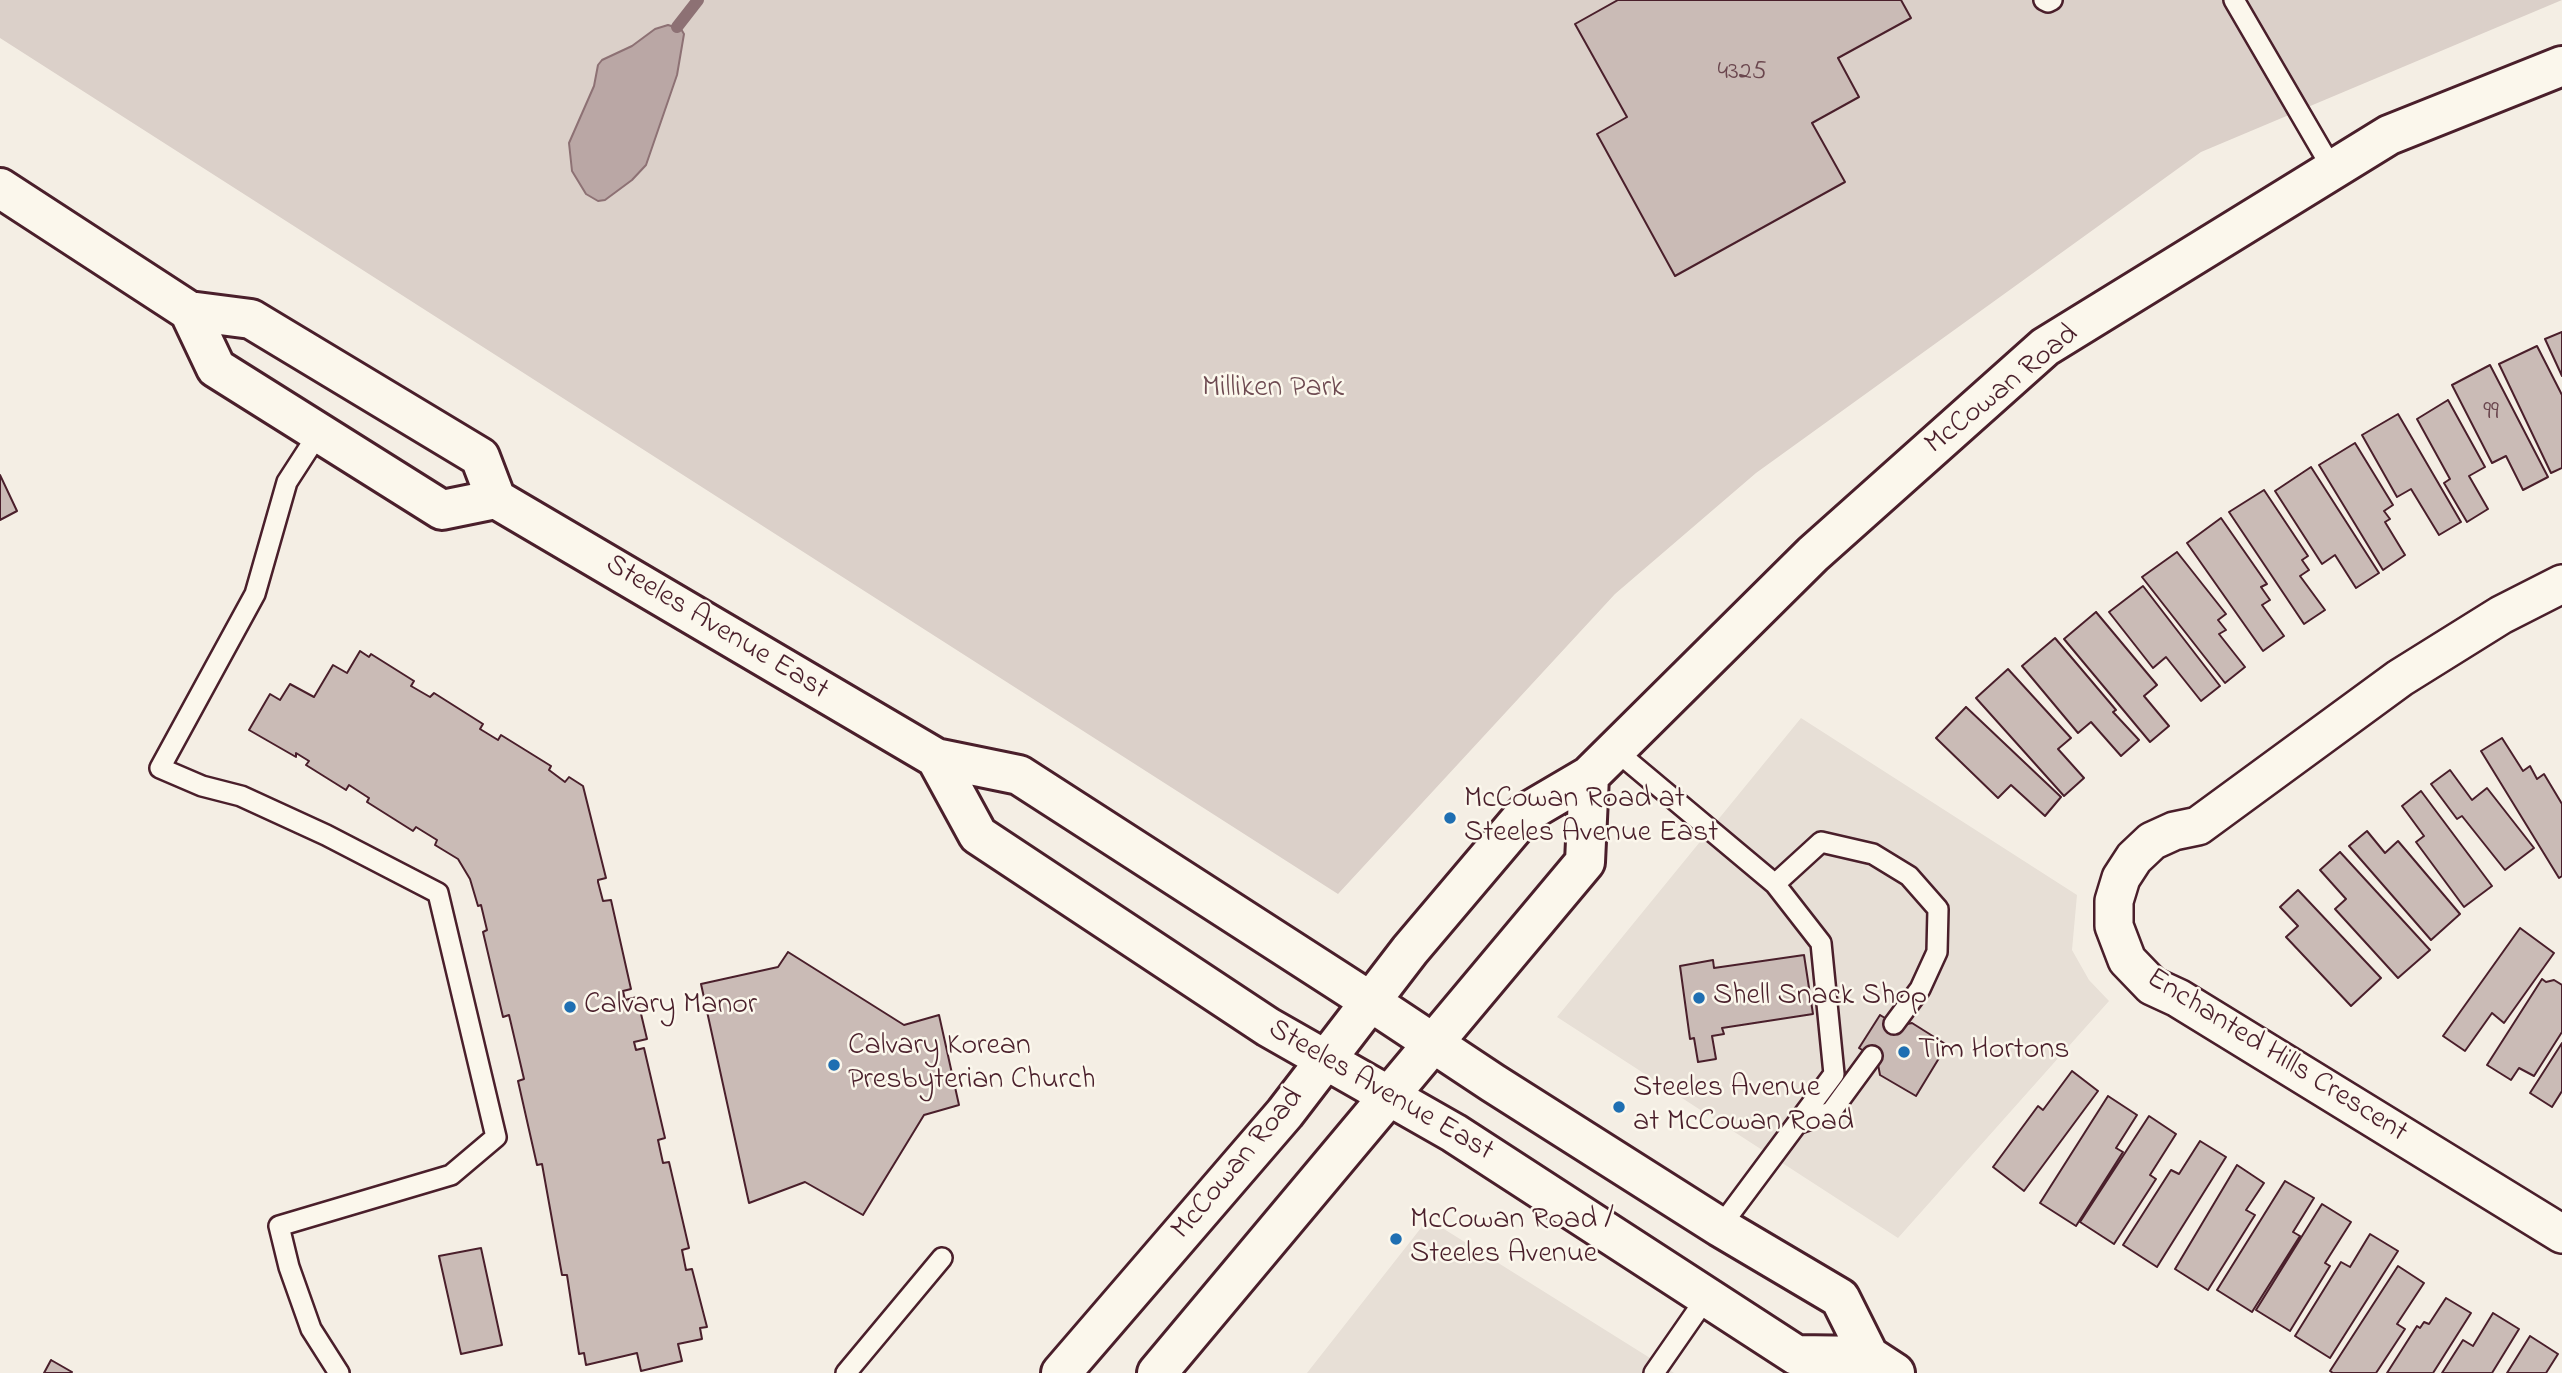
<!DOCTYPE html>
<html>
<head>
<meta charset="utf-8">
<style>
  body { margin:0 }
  canvas { display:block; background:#f4eee4 }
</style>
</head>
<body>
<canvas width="2562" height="1373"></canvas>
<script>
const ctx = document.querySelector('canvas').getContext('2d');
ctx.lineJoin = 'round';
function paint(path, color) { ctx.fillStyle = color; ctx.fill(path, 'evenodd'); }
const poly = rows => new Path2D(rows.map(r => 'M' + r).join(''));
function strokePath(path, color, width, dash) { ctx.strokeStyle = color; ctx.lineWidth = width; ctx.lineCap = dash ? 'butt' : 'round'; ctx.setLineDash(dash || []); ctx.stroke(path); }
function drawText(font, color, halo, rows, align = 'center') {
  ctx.font = font + ' "Indie Flower",sans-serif'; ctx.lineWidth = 5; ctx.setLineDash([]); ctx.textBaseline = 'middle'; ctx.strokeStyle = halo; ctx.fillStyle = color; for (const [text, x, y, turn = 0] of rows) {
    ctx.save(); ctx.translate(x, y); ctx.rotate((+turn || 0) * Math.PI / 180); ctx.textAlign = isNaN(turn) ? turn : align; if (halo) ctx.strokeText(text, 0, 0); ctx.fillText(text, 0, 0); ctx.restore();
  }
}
paint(poly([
  [1801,718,2077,895,2072,950,2089,980,2109,1001,1898,1238,1557,1017],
  [1428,1219,1674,1373,1307,1373]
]), '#e7dfd6');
paint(poly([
  [0,0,2562,0,2201,152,1756,473,1615,594,1338,894,0,38]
]), '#dbd0c9');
const water = poly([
  [668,25,681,29,684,34,677,75,646,165,632,180,605,200,598,201,586,194,572,171,569,143,594,86,598,65,602,60,632,46,655,29,668,25]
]);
paint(water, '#baa7a5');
strokePath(water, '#8d7174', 2);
strokePath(poly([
  [677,27,698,0]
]), '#8d7174', 12);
const building = poly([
  [1618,0,1901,0,1911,18,1838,58,1859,97,1812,123,1845,182,1675,276,1597,134,1627,117,1575,24,1618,0],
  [2562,332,2562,376,2545,339,2562,332],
  [2537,346,2562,395,2562,468,2551,473,2499,364,2537,346],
  [2490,365,2548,477,2523,490,2506,456,2492,463,2452,385,2490,365],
  [2448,400,2485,467,2469,476,2488,509,2467,522,2444,483,2450,479,2417,419,2448,400],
  [2398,414,2461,522,2439,535,2411,489,2397,497,2362,435,2398,414],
  [2355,443,2393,505,2384,511,2390,519,2385,522,2405,555,2383,570,2319,465,2355,443],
  [2311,467,2379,573,2356,588,2335,555,2322,564,2275,491,2311,467],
  [0,475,17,511,0,520,0,475],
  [2264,490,2308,556,2302,560,2309,570,2300,576,2325,610,2304,624,2229,512,2264,490],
  [2221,518,2267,584,2261,587,2270,600,2262,605,2284,636,2263,651,2187,543,2221,518],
  [2177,552,2226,614,2218,620,2226,630,2219,634,2245,667,2225,683,2142,577,2177,552],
  [2143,586,2220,686,2201,701,2166,657,2153,668,2109,612,2143,586],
  [2096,612,2157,685,2144,696,2169,726,2150,742,2064,639,2096,612],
  [2055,638,2116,710,2113,712,2139,740,2121,756,2091,722,2078,733,2022,666,2055,638],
  [360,651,369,657,371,654,414,681,411,686,430,697,434,693,483,724,480,729,498,740,501,735,551,766,549,770,565,782,569,777,583,786,606,878,598,880,598,882,603,901,611,900,631,989,623,991,625,1000,637,997,647,1039,634,1042,636,1050,644,1048,665,1138,658,1140,663,1163,669,1162,689,1248,682,1250,686,1270,692,1269,707,1327,700,1328,702,1339,678,1344,682,1361,641,1371,637,1353,586,1365,584,1353,579,1354,567,1275,562,1275,542,1164,537,1165,518,1081,524,1079,509,1015,503,1017,483,932,487,930,481,905,478,906,470,879,458,859,435,845,437,840,416,827,413,831,367,802,369,798,349,785,346,790,306,765,309,761,296,753,296,757,249,730,270,694,280,700,290,684,314,697,333,665,347,673,360,651],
  [2008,669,2071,738,2058,749,2084,778,2064,796,1976,698,2008,669],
  [1966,707,2061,797,2045,816,2011,785,1998,798,1936,738,1966,707],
  [2502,738,2523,771,2530,766,2537,779,2544,774,2562,804,2562,876,2559,878,2481,751,2502,738],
  [2450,770,2472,800,2487,788,2534,848,2505,870,2462,816,2457,819,2431,784,2450,770],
  [2421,791,2492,886,2464,907,2416,842,2424,836,2402,806,2421,791],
  [2367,831,2385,853,2398,841,2460,914,2431,940,2349,846,2367,831],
  [2340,852,2430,950,2398,978,2335,909,2346,899,2320,870,2340,852],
  [2298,890,2381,978,2351,1006,2286,937,2298,926,2280,907,2298,890],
  [2520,928,2554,953,2504,1023,2492,1013,2465,1051,2443,1036,2520,928],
  [788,952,904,1025,939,1015,959,1105,924,1115,863,1215,805,1182,749,1203,701,984,778,967,788,952],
  [1804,955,1813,1014,1722,1028,1724,1034,1712,1036,1716,1059,1698,1062,1694,1038,1690,1039,1680,966,1713,960,1714,968,1804,955],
  [2542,979,2546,982,2554,980,2562,985,2562,1032,2534,1076,2519,1068,2511,1080,2487,1065,2542,979],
  [1880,1015,1898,1026,1912,1023,1947,1045,1916,1096,1880,1075,1877,1059,1859,1048,1880,1015],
  [2562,1043,2562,1091,2552,1107,2530,1093,2562,1043],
  [2072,1071,2098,1091,2024,1191,1993,1167,2038,1106,2043,1110,2072,1071],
  [2108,1096,2137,1115,2116,1148,2123,1152,2076,1226,2040,1203,2108,1096],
  [2149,1116,2176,1134,2150,1175,2156,1179,2114,1244,2080,1222,2149,1116],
  [2200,1141,2226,1157,2157,1267,2123,1245,2171,1170,2179,1174,2200,1141],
  [2237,1165,2264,1183,2246,1210,2255,1215,2208,1290,2175,1269,2237,1165],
  [2285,1181,2314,1198,2293,1232,2300,1236,2252,1312,2217,1290,2285,1181],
  [2322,1204,2351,1222,2325,1263,2330,1266,2290,1331,2256,1310,2322,1204],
  [2370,1234,2398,1251,2330,1358,2295,1336,2341,1262,2350,1267,2370,1234],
  [481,1248,502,1345,461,1354,439,1256,481,1248],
  [2398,1266,2424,1283,2397,1324,2405,1329,2376,1373,2333,1373,2330,1371,2398,1266],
  [2446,1298,2471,1313,2433,1373,2387,1373,2417,1326,2420,1328,2424,1322,2429,1324,2446,1298],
  [2493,1313,2519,1329,2492,1373,2442,1373,2463,1340,2473,1346,2493,1313],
  [2530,1336,2558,1354,2546,1373,2507,1373,2530,1336],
  [51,1360,72,1372,71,1373,44,1373,51,1360]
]);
paint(building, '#cabbb6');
strokePath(building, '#4a1f2b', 2);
const service = poly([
  [2044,0,2048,2,2052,0],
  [2234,0,2333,170],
  [320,431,287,482,255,594,160,768,202,786,241,796,326,835,438,893,496,1137,451,1175,279,1226,289,1267,311,1329,339,1373],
  [1615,750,1775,884,1821,943,1834,1074,1720,1227],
  [1775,884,1821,842,1873,854,1909,876,1938,909,1937,952,1920,989,1894,1024],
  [1797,1124,1831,1112,1872,1056],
  [846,1373,942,1258],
  [1654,1373,1706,1298]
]);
const minor = poly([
  [2562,584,2501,615,2400,678,2198,826,2174,831,2152,841,2134,858,2121,878,2114,901,2114,926,2127,960,2152,986,2178,998,2562,1234]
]);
const secondary = poly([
  [0,188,189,311,251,319,480,457,496,499,936,758,1019,775,1371,1002,1493,1083,1720,1227,1840,1298,1869,1356,1895,1373],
  [189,311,216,368,442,510,496,499],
  [936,758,978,835,1268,1027,1454,1133,1796,1355,1869,1356],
  [1061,1373,1285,1113,1410,950,1526,813,1589,776,1813,554,2045,347,2389,135,2562,66],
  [1157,1373,1585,862,1589,776]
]);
strokePath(service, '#4a1f2b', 24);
strokePath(minor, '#4a1f2b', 42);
strokePath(secondary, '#4a1f2b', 44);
strokePath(service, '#fbf7ec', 19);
strokePath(minor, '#fbf7ec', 37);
strokePath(secondary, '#fbf7ec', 38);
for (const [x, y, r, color] of [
  [1450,818,7,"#1f6fb2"],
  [1699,998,7,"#1f6fb2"],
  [570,1007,7,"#1f6fb2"],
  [1904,1052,7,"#1f6fb2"],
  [834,1065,7,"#1f6fb2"],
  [1619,1107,7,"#1f6fb2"],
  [1396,1239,7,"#1f6fb2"]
]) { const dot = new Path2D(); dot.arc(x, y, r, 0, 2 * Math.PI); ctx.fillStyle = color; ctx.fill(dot); strokePath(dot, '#fbf7ec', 2.5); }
drawText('26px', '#6a464e', null, [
  ["4325",1742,74],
  ["99",2491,414]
]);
drawText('30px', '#6e4b52', '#fbf7ec', [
  ["Milliken Park",1273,390]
]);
drawText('30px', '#4a1f2b', '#fbf7ec', [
  ["McCowan Road",2003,391,-39],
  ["Steeles Avenue East",716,629,31],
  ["Enchanted Hills Crescent",2276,1057,32],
  ["Steeles Avenue East",1380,1092,30],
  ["McCowan Road",1239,1165,-50]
]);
drawText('30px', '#4a1f2b', '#fbf7ec', [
  ["McCowan Road at",1464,801],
  ["Steeles Avenue East",1464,835],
  ["Shell Snack Shop",1713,998],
  ["Calvary Manor",584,1007],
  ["Calvary Korean",848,1048],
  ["Presbyterian Church",848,1082],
  ["Tim Hortons",1918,1052],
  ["Steeles Avenue",1633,1090],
  ["at McCowan Road",1633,1124],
  ["McCowan Road /",1410,1222],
  ["Steeles Avenue",1410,1256]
], 'left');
</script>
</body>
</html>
